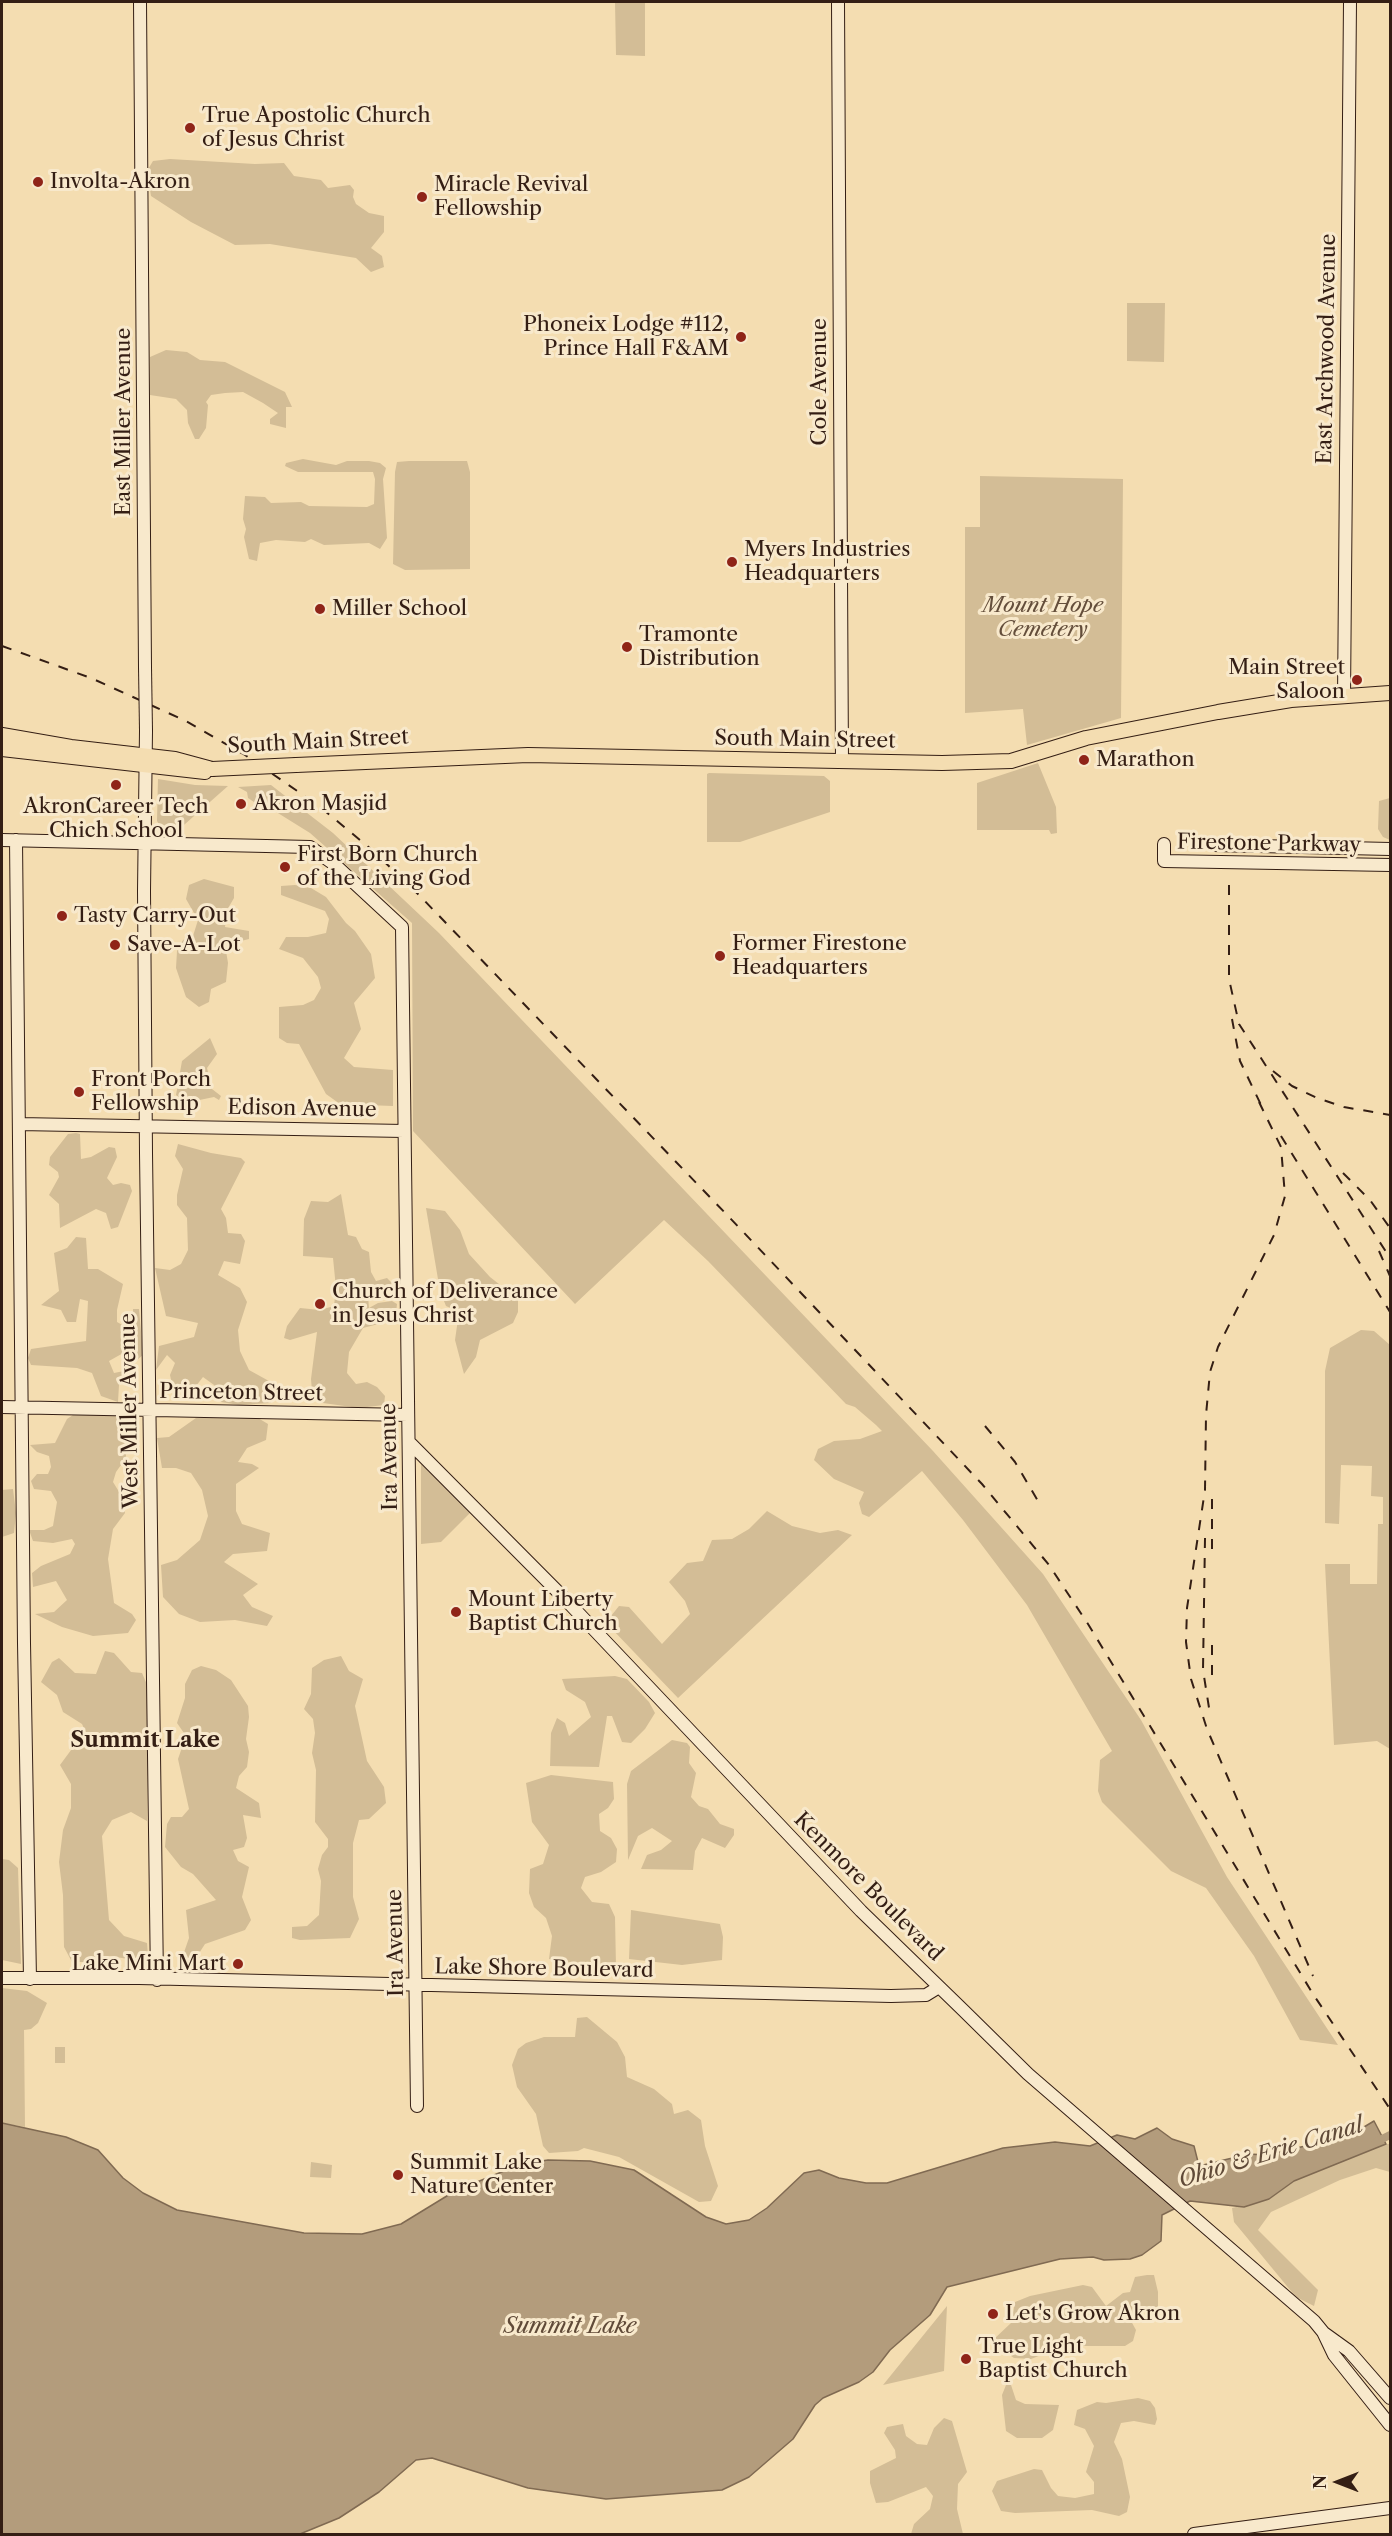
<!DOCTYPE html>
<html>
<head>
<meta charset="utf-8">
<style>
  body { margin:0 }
  #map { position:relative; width:1392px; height:2536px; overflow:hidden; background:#f4ddb1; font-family:"Libre Caslon Text",serif }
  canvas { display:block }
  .frame { position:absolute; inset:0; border:3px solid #341e14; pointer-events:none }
  .north { position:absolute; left:1308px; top:2452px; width:60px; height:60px; -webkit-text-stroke:4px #f8e9cc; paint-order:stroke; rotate:270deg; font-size:16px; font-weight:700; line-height:24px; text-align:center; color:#341e14 }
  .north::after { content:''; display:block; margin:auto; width:21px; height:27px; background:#341e14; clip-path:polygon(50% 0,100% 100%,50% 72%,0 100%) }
</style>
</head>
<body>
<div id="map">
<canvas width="1392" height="2536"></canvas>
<div class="frame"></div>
<div class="north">N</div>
</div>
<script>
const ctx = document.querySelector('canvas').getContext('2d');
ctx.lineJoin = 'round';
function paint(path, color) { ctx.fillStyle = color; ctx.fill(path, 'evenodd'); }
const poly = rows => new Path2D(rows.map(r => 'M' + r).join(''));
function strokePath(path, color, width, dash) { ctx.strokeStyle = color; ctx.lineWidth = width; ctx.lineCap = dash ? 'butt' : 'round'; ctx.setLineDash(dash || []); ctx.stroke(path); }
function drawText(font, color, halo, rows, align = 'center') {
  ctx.font = font + ' "Libre Caslon Text",serif'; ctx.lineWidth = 6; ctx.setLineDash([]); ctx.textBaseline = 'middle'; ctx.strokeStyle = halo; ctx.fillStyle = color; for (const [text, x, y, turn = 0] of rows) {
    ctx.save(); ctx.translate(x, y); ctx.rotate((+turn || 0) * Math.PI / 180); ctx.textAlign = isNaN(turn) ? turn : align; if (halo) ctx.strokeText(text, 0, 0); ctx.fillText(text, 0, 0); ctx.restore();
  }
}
paint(poly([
  [615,2,645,2,645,56,616,55],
  [170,159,255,164,284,163,294,176,321,180,328,188,350,185,354,190,353,197,356,204,369,213,384,216,384,232,371,248,382,256,384,267,371,272,356,258,270,244,235,245,191,222,151,196,147,171,153,161],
  [1127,303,1165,303,1164,362,1127,361],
  [166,350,187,352,200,360,225,362,285,392,292,407,286,407,286,428,270,424,270,419,278,413,263,403,243,392,225,393,211,395,206,402,208,405,206,428,199,439,195,439,188,423,187,410,176,399,150,395,150,357],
  [303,459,336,465,347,461,369,461,380,463,386,468,383,479,387,538,380,549,369,543,324,545,311,539,305,542,276,540,260,543,257,561,249,559,244,537,246,529,243,519,245,496,265,497,271,503,301,502,309,506,367,507,374,504,375,479,373,472,298,472,285,466,286,463],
  [409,461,467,461,470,472,470,569,405,570,393,564,395,472,397,462],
  [980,476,1123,479,1121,718,1027,745,1023,709,965,713,965,527,980,527],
  [1038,763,1056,807,1057,833,1051,834,1049,830,977,830,977,783],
  [709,773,824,776,830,781,830,812,740,842,707,842,707,774],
  [158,779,195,785,228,786,176,832,170,832,162,829,157,821],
  [271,785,333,833,439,933,933,1451,1043,1574,1141,1720,1227,1877,1338,2045,1300,2040,1254,1956,1206,1888,1171,1871,1102,1802,1098,1791,1100,1760,1112,1751,1027,1605,963,1520,922,1471,869,1517,862,1514,859,1503,864,1492,834,1479,814,1460,818,1449,834,1441,860,1439,882,1431,876,1425,855,1407,846,1404,708,1261,664,1220,575,1304,413,1131,412,923,310,833,257,800,254,802,248,798,247,792,238,787],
  [1390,798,1390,840,1383,837,1378,829,1379,801],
  [204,879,234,887,234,898,227,910,225,927,249,931,249,939,225,945,228,963,226,982,211,989,209,1002,199,1007,186,997,176,968,177,951,183,940,193,936,198,920,186,899,189,885],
  [295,885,311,888,326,897,346,923,355,931,371,954,375,978,354,1003,361,1029,344,1058,354,1067,393,1070,393,1106,340,1104,326,1094,299,1044,287,1043,279,1038,279,1007,303,1005,314,1000,321,988,318,977,303,958,279,949,286,937,308,937,326,933,329,919,325,911,281,895,281,886],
  [210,1038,217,1054,207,1068,212,1089,221,1096,219,1100,214,1097,185,1103,176,1095,182,1061],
  [76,1133,80,1134,81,1159,91,1157,109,1147,115,1148,117,1157,107,1178,113,1185,121,1183,130,1185,132,1191,118,1227,111,1229,106,1213,96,1209,60,1228,59,1204,49,1195,59,1177,58,1172,49,1165,50,1157,68,1134],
  [178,1144,211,1153,241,1158,245,1162,221,1209,226,1218,228,1233,241,1234,245,1241,240,1264,224,1261,218,1275,240,1288,247,1302,238,1330,240,1351,249,1370,278,1386,271,1403,239,1405,221,1402,214,1385,203,1377,196,1386,186,1390,173,1389,170,1375,175,1363,167,1355,156,1370,159,1346,194,1337,198,1323,166,1316,155,1268,170,1270,181,1264,188,1250,187,1218,177,1205,177,1195,183,1169,175,1156],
  [341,1194,348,1235,356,1237,362,1249,369,1252,371,1272,376,1281,387,1278,392,1283,386,1290,368,1296,369,1308,378,1303,392,1301,397,1304,396,1313,390,1321,363,1328,349,1352,347,1373,356,1384,367,1382,377,1387,385,1396,384,1405,359,1408,323,1403,312,1391,311,1379,317,1332,290,1340,284,1338,287,1326,300,1308,320,1310,334,1306,336,1288,333,1258,303,1256,304,1219,311,1201,328,1202],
  [426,1208,445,1211,460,1230,469,1254,490,1277,518,1299,518,1312,513,1323,480,1340,476,1357,464,1374,455,1340,459,1312,446,1306,440,1291],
  [76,1237,86,1238,88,1269,98,1269,123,1284,117,1310,117,1322,126,1327,133,1320,133,1309,139,1309,143,1355,137,1360,125,1352,109,1361,114,1373,134,1369,134,1378,119,1385,118,1402,101,1396,92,1373,77,1368,31,1365,28,1358,31,1349,86,1341,88,1301,80,1299,76,1322,67,1322,61,1310,41,1305,59,1291,54,1253,67,1248],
  [1361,1330,1374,1331,1390,1345,1390,1749,1377,1741,1334,1745,1325,1564,1350,1564,1350,1584,1377,1584,1378,1524,1383,1524,1383,1497,1371,1496,1372,1466,1341,1465,1339,1524,1325,1523,1325,1371,1330,1348],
  [105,1413,134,1416,126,1436,126,1458,116,1472,113,1482,121,1495,125,1513,113,1529,108,1559,114,1603,132,1614,136,1620,128,1633,93,1636,62,1627,35,1614,54,1612,67,1600,56,1581,33,1587,32,1573,41,1566,70,1554,75,1544,72,1539,53,1543,33,1541,29,1530,44,1530,53,1526,57,1502,51,1491,34,1489,31,1481,37,1474,48,1474,51,1467,49,1456,37,1452,30,1445,55,1443,67,1419,73,1415],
  [196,1418,258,1418,268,1424,266,1440,247,1448,238,1462,252,1464,259,1468,236,1484,236,1511,242,1524,270,1533,267,1551,233,1554,224,1562,258,1584,243,1595,252,1607,273,1616,267,1626,235,1620,200,1622,179,1614,163,1597,161,1565,177,1560,200,1540,208,1516,202,1490,191,1473,176,1468,162,1468,157,1438,169,1437],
  [421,1464,426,1465,470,1513,441,1542,421,1544],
  [13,1489,16,1513,14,1533,2,1537,2,1490],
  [767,1511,792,1526,820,1533,838,1530,852,1535,678,1698,611,1628,611,1616,619,1606,629,1607,662,1644,690,1614,685,1601,669,1582,687,1563,703,1561,712,1540,732,1539,749,1529],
  [105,1651,114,1653,131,1672,142,1673,148,1687,147,1821,131,1812,112,1820,102,1836,109,1920,124,1936,147,1943,148,1956,134,1960,110,1956,88,1962,72,1962,64,1947,63,1895,59,1862,63,1830,71,1808,71,1784,60,1765,74,1746,87,1735,82,1724,63,1712,57,1695,41,1682,52,1662,59,1658,75,1673,96,1674],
  [341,1656,349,1671,363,1679,355,1706,367,1761,384,1787,386,1803,369,1819,359,1820,353,1843,353,1897,359,1919,350,1938,300,1940,292,1938,292,1927,307,1926,319,1915,321,1881,318,1869,322,1855,328,1847,328,1839,315,1822,316,1770,312,1753,315,1733,313,1719,304,1709,311,1694,312,1668,324,1660],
  [201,1666,216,1670,231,1680,248,1706,249,1717,246,1739,249,1752,247,1767,239,1776,236,1788,259,1803,261,1818,243,1815,247,1838,244,1847,233,1850,238,1861,249,1867,242,1897,251,1920,245,1930,205,1944,192,1964,182,1965,182,1958,189,1938,186,1910,216,1900,193,1874,181,1867,165,1847,167,1824,171,1817,182,1817,189,1809,178,1759,186,1736,177,1723,185,1698,185,1684,192,1670],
  [615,1676,627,1679,649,1702,655,1713,645,1729,631,1743,622,1742,612,1716,607,1716,599,1767,550,1766,551,1733,557,1718,565,1723,569,1736,591,1717,585,1702,566,1690,562,1679],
  [672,1740,687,1743,690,1747,689,1763,696,1773,691,1797,699,1806,708,1809,720,1824,734,1829,734,1835,725,1848,702,1838,695,1851,693,1870,641,1869,647,1855,661,1850,672,1841,652,1828,638,1836,628,1860,627,1784,631,1771],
  [551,1775,613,1782,614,1799,608,1808,599,1814,600,1831,611,1838,617,1849,616,1862,601,1872,585,1877,581,1888,592,1902,609,1904,615,1917,616,1967,605,1977,590,1966,549,1959,552,1936,546,1918,534,1907,529,1893,530,1869,543,1864,549,1845,532,1822,526,1783],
  [2,1859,9,1860,18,1868,21,1964,2,1960],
  [631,1910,720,1924,723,1937,722,1960,682,1965,629,1959],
  [2,1988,27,1991,47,2003,38,2023,31,2029,24,2030,25,2127,2,2123],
  [587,2017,617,2042,625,2057,627,2077,654,2089,672,2104,674,2114,688,2110,701,2120,705,2146,718,2186,711,2201,699,2202,619,2157,584,2148,578,2151,549,2153,543,2146,536,2114,517,2087,512,2065,518,2049,526,2043,544,2037,575,2037,577,2018],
  [55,2047,65,2047,65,2063,55,2063],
  [1386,2144,1390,2144,1390,2172,1376,2168,1340,2180,1271,2212,1258,2230,1318,2290,1314,2306,1296,2297,1234,2222,1232,2208,1269,2199,1294,2181],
  [311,2162,332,2165,331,2178,310,2177],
  [1147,2275,1154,2275,1158,2292,1158,2308,1137,2315,1131,2321,1136,2330,1133,2341,1125,2346,1064,2346,1031,2359,1014,2358,995,2345,993,2340,1011,2323,1015,2302,1030,2296,1083,2285,1092,2287,1106,2306,1123,2293,1130,2292,1135,2277],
  [947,2306,944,2371,883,2385],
  [1006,2385,1011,2385,1016,2400,1025,2404,1059,2405,1053,2430,1042,2438,1017,2438,1006,2431,1002,2395],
  [1138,2398,1150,2401,1155,2408,1157,2419,1155,2425,1134,2421,1121,2423,1114,2442,1122,2459,1130,2497,1127,2512,1119,2516,1092,2510,1015,2513,1001,2511,992,2491,997,2481,1034,2469,1042,2470,1051,2488,1058,2496,1075,2498,1094,2494,1094,2482,1086,2472,1094,2446,1085,2429,1074,2425,1077,2410,1097,2402,1106,2403],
  [944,2418,952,2421,967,2472,958,2484,957,2509,963,2534,911,2534,914,2524,930,2509,933,2496,926,2487,888,2502,876,2503,870,2483,870,2471,896,2458,895,2450,884,2433,887,2427,903,2424,906,2436,917,2444,927,2445,934,2428]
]), '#d3bd96');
const water = poly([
  [1374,2121,1386,2144,1294,2181,1269,2199,1244,2207,1190,2201,1162,2215,1161,2241,1142,2255,1130,2259,1104,2260,1093,2257,1060,2259,947,2287,930,2315,890,2350,873,2372,859,2382,823,2398,815,2405,793,2439,749,2477,722,2490,606,2499,528,2488,432,2458,416,2460,379,2492,339,2518,300,2534,2,2534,2,2123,66,2137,98,2150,123,2178,143,2193,177,2210,304,2233,362,2234,401,2224,455,2191,521,2164,548,2160,590,2161,634,2170,706,2217,726,2224,749,2220,767,2208,804,2173,819,2170,839,2178,866,2183,887,2183,1003,2148,1055,2142,1090,2146,1117,2135,1135,2139,1157,2128,1172,2139,1194,2146,1199,2166,1249,2154,1266,2155,1349,2136,1374,2121]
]);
paint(water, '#b39c7c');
strokePath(water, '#806a52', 1.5);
strokePath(poly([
  [1376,2142,1390,2135]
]), '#b39c7c', 8);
const secondary = poly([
  [140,2,145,667],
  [838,2,842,762],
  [1344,697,1350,2],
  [146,731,144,891,146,1153,157,1980],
  [2,840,310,847,334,864,402,927,417,2106],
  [16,840,24,1643,30,1979],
  [1164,844,1164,861,1390,865],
  [1214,845,1390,849],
  [19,1124,404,1131],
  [2,1407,408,1415],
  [410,1443,566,1600,861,1911,963,2010,1028,2074,1314,2321,1323,2332,1334,2355,1390,2425],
  [2,1978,139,1978,891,1996,926,1995,939,1987],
  [1324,2333,1349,2351,1390,2398],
  [1194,2534,1390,2508]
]);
const primary = poly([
  [2,735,71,747,175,759,212,769],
  [2,749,205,772],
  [296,765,528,755,942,763,1011,761,1086,738,1218,712,1291,700,1390,693]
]);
strokePath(secondary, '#341e14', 14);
strokePath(primary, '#341e14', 16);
strokePath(secondary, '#f8e9cc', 12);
strokePath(primary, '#f4ddb1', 14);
strokePath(poly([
  [2,646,91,678,186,721,245,755,319,806,372,850,419,895,730,1218,982,1484,1049,1565,1088,1624,1313,1994,1390,2109],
  [1229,885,1229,979,1239,1024,1390,1258],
  [1232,1019,1240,1061,1263,1109],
  [1273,1071,1292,1086,1317,1098,1344,1107,1390,1115],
  [1259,1102,1281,1147,1285,1196,1274,1235,1218,1347,1210,1372,1206,1415,1205,1490,1187,1608,1186,1642,1191,1679,1207,1729,1313,1976],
  [1281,1136,1390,1312],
  [1343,1173,1370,1200,1390,1228],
  [1379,1251,1390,1276],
  [985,1426,1015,1462,1041,1506],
  [1205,1538,1203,1670,1210,1714],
  [1212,1549,1212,1492],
  [1212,1645,1212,1684]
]), '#341e14', 2, [10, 10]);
const secondaryBridge = poly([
  [145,667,146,731]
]);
const primaryBridge = poly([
  [212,769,296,765]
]);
strokePath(secondaryBridge, '#341e14', 14, []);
strokePath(primaryBridge, '#341e14', 16, []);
strokePath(secondaryBridge, '#f8e9cc', 12);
strokePath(primaryBridge, '#f4ddb1', 14);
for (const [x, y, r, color] of [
  [190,128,6,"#8f2418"],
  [38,182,6,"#8f2418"],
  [422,197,6,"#8f2418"],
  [741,337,6,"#8f2418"],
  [732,562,6,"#8f2418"],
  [320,609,6,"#8f2418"],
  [627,647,6,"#8f2418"],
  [1357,680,6,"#8f2418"],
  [1084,760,6,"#8f2418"],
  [116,785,6,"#8f2418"],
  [241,804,6,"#8f2418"],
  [285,867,6,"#8f2418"],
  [62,916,6,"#8f2418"],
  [115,945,6,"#8f2418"],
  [720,956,6,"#8f2418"],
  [79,1092,6,"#8f2418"],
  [320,1304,6,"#8f2418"],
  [456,1612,6,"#8f2418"],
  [238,1964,6,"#8f2418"],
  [398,2175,6,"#8f2418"],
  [993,2314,6,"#8f2418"],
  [966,2359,6,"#8f2418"]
]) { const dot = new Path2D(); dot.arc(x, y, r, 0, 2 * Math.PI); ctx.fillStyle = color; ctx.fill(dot); strokePath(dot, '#f8e9cc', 2); }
drawText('21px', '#341e14', '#f8e9cc', [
  ["True Apostolic Church",202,116],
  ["of Jesus Christ",202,140],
  ["Involta-Akron",50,182],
  ["Miracle Revival",434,185],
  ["Fellowship",434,209],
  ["Phoneix Lodge #112,",729,325,"right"],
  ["Prince Hall F&AM",729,349,"right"],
  ["Myers Industries",744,550],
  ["Headquarters",744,574],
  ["Miller School",332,609],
  ["Tramonte",639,635],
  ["Distribution",639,659],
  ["Main Street",1345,668,"right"],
  ["Saloon",1345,692,"right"],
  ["Marathon",1096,760],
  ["Akron Masjid",253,804],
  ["AkronCareer Tech",116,807,"center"],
  ["Chich School",116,831,"center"],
  ["First Born Church",297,855],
  ["of the Living God",297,879],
  ["Tasty Carry-Out",74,916],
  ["Former Firestone",732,944],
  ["Headquarters",732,968],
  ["Save-A-Lot",127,945],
  ["Front Porch",91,1080],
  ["Fellowship",91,1104],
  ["Church of Deliverance",332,1292],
  ["in Jesus Christ",332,1316],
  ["Mount Liberty",468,1600],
  ["Baptist Church",468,1624],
  ["Lake Mini Mart",226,1964,"right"],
  ["Summit Lake",410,2163],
  ["Nature Center",410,2187],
  ["Let's Grow Akron",1005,2314],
  ["True Light",978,2347],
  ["Baptist Church",978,2371]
], 'left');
drawText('21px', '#341e14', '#f8e9cc', [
  ["East Archwood Avenue",1327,349,-89],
  ["Cole Avenue",820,382,-90],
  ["East Miller Avenue",124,422,-90],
  ["South Main Street",805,740,1],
  ["South Main Street",318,742,-3],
  ["Firestone Parkway",1269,844,1],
  ["Edison Avenue",302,1109,1],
  ["Princeton Street",241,1393,1],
  ["West Miller Avenue",130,1411,-91],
  ["Ira Avenue",390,1457,-91],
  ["Kenmore Boulevard",868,1887,45],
  ["Ira Avenue",396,1943,-91],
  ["Lake Shore Boulevard",544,1969,1]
]);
drawText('italic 21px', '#644e3b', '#f8e9cc', [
  ["Mount Hope",1043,606],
  ["Cemetery",1043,630]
]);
drawText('bold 22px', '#341e14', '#f8e9cc', [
  ["Summit Lake",145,1741]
]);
drawText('italic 22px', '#604a38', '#f8e9cc', [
  ["Ohio & Erie Canal",1271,2153,-17],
  ["Summit Lake",570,2327]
]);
</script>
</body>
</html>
